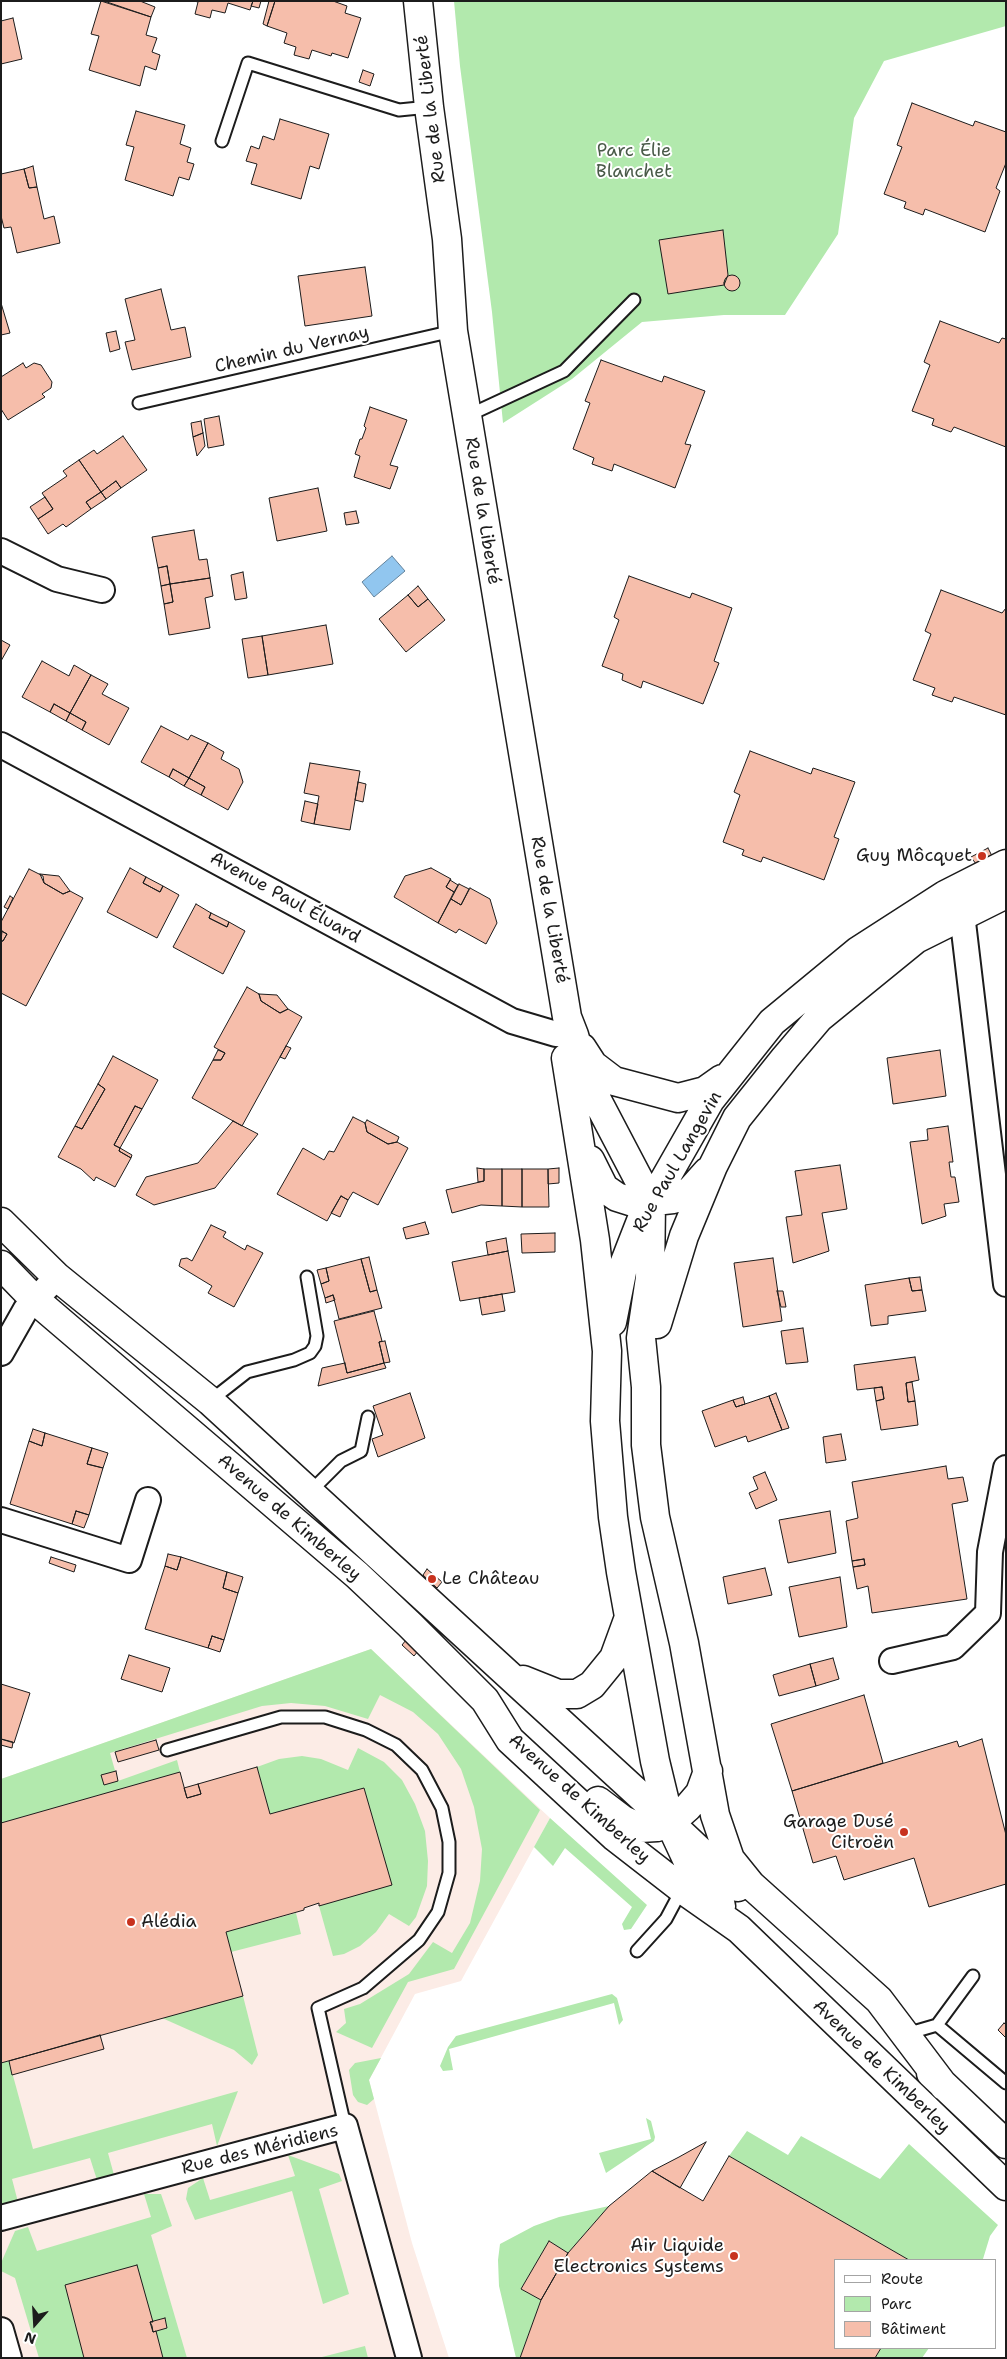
<!DOCTYPE html>
<html>
<head>
<meta charset="utf-8">
<style>
  body { margin:0 }
  #map { position:relative; width:1007px; height:2359px; overflow:hidden; background:#fff; font-family:"Shantell Sans",sans-serif }
  canvas { display:block }
  .frame { position:absolute; inset:0; border:2px solid #1c1c1c; pointer-events:none }
  .legend { position:absolute; left:834px; top:2259px; width:162px; height:90px; box-sizing:border-box; background:#fff; border:1px solid #a4a4a4; margin:0; padding:6px 9px; list-style:none; font-size:15px; color:#1c1c1c }
  .legend li { display:flex; align-items:center; gap:10px; height:25px }
  .legend b { width:25px; border:1px solid #a4a4a4 }
  .north { position:absolute; left:10px; top:2299px; width:50px; height:50px; -webkit-text-stroke:4px #fff; paint-order:stroke; rotate:199deg; font-size:14px; font-weight:700; line-height:20px; text-align:center; color:#1c1c1c }
  .north::after { content:''; display:block; margin:auto; width:18px; height:22px; background:#1c1c1c; clip-path:polygon(50% 0,100% 100%,50% 72%,0 100%) }
</style>
</head>
<body>
<div id="map">
<canvas width="1007" height="2359"></canvas>
<div class="frame"></div>
<ul class="legend">
<li><b style="height:6px;background:#fff"></b>Route</li>
<li><b style="height:14px;background:#b2e9ad"></b>Parc</li>
<li><b style="height:14px;background:#f6beab"></b>Bâtiment</li>
</ul>
<div class="north">N</div>
</div>
<script>
const ctx = document.querySelector('canvas').getContext('2d');
ctx.lineJoin = 'round';
function paint(path, color) { ctx.fillStyle = color; ctx.fill(path, 'evenodd'); }
const poly = rows => new Path2D(rows.map(r => 'M' + r).join(''));
function strokePath(path, color, width, dash) { ctx.strokeStyle = color; ctx.lineWidth = width; ctx.lineCap = dash ? 'butt' : 'round'; ctx.setLineDash(dash || []); ctx.stroke(path); }
function drawText(font, color, halo, rows, align = 'center') {
  ctx.font = font + ' "Shantell Sans",sans-serif'; ctx.lineWidth = 4; ctx.setLineDash([]); ctx.textBaseline = 'middle'; ctx.strokeStyle = halo; ctx.fillStyle = color; for (const [text, x, y, turn = 0] of rows) {
    ctx.save(); ctx.translate(x, y); ctx.rotate((+turn || 0) * Math.PI / 180); ctx.textAlign = isNaN(turn) ? turn : align; if (halo) ctx.strokeText(text, 0, 0); ctx.fillText(text, 0, 0); ctx.restore();
  }
}
paint(poly([
  [371,1649,550,1818,461,1981,415,1994,369,2080,412,2243,449,2358,1,2358,1,1779]
]), '#fcece6');
paint(poly([
  [454,1,1006,1,1006,26,884,61,854,118,838,234,785,315,724,315,642,322,572,379,503,423,492,312,460,66],
  [371,1649,540,1810,454,1969,408,1982,372,2048,336,2032,346,2023,344,2009,360,2004,409,1974,433,1942,452,1953,470,1923,480,1881,482,1849,474,1807,461,1769,438,1734,413,1712,380,1695,368,1719,325,1706,291,1703,262,1706,110,1753,118,1781,177,1760,180,1772,1,1823,1,1779],
  [358,1748,384,1762,402,1780,415,1804,425,1831,428,1861,427,1886,416,1917,409,1926,389,1914,376,1932,360,1946,344,1954,333,1956,319,1906,391,1885,364,1789,270,1814,257,1767,279,1759,302,1756,321,1759,348,1770],
  [550,1818,647,1905,631,1929,624,1930,622,1924,632,1907,565,1848,553,1866,534,1847],
  [296,1913,301,1934,231,1952,226,1932],
  [612,1994,617,1998,623,2020,619,2025,614,2003,449,2049,453,2070,443,2071,440,2066,448,2047,456,2036],
  [243,1996,258,2055,252,2065,234,2050,162,2018],
  [381,2058,369,2080,374,2099,367,2105,358,2102,353,2095,349,2070,355,2063],
  [9,2061,33,2149,238,2091,217,2146,212,2124,108,2153,114,2175,97,2180,90,2158,12,2179,18,2202,1,2207,1,2063],
  [646,2118,651,2121,655,2137,654,2141,606,2173,599,2153,651,2139],
  [747,2131,788,2155,801,2136,880,2179,909,2144,998,2225,990,2236,983,2259,909,2260,729,2156],
  [288,2155,339,2174,342,2181,319,2189,349,2294,323,2304,292,2191,195,2220,186,2199,188,2188,203,2178,210,2200,295,2176],
  [144,2194,161,2194,172,2226,151,2235,187,2358,39,2358,15,2278,1,2271,1,2263,15,2231,28,2227,37,2251,151,2217],
  [609,2206,568,2253,549,2241,521,2289,541,2300,520,2358,516,2358,499,2286,498,2260,500,2244,534,2226,559,2217],
  [365,2346,368,2358,318,2358],
  [881,2348,929,2348,922,2358,875,2358]
]), '#b2e9ad');
const water = poly([
  [392,556,405,571,374,597,362,582,392,556]
]);
paint(water, '#91c6ef');
strokePath(water, '#62829b', 1);
const building = poly([
  [101,1,151,17,146,35,157,38,152,52,160,55,156,70,145,66,140,86,89,70,99,36,91,34,101,1],
  [104,1,140,1,155,7,151,17,104,1],
  [194,1,253,1,250,10,228,3,225,13,212,10,210,18,195,14,198,2,194,1],
  [253,1,261,1,259,8,251,6,253,1],
  [269,1,275,1,267,26,263,24,269,1],
  [275,1,333,1,347,6,345,13,361,18,348,58,332,53,331,56,312,50,309,59,294,55,296,47,284,43,287,33,267,26,275,1],
  [13,18,22,59,1,64,1,21,13,18],
  [363,70,374,74,370,86,359,82,363,70],
  [912,103,973,126,975,121,1006,132,1006,163,996,188,1000,191,985,232,925,209,923,215,904,208,906,202,884,194,902,147,897,145,912,103],
  [136,111,185,125,180,144,191,148,187,162,194,164,189,180,179,177,173,196,125,180,134,147,126,145,136,111],
  [280,119,329,134,319,169,310,166,301,199,251,184,257,164,246,161,251,146,259,149,263,136,274,140,280,119],
  [33,166,37,187,29,188,24,169,33,166],
  [24,169,29,188,37,187,44,219,54,216,60,243,17,253,11,227,4,228,1,216,1,174,24,169],
  [723,230,728,275,724,285,668,294,659,240,723,230],
  [365,267,372,316,305,326,298,276,365,267],
  '724 283a8 8 0 1 1 16 0a8 8 0 1 1-16 0Z',
  [161,289,171,330,185,327,191,357,132,370,125,342,135,340,125,299,161,289],
  [1,303,10,333,1,335,1,303],
  [940,321,999,343,1002,338,1006,339,1006,447,954,427,951,432,932,425,934,419,912,411,930,365,924,362,940,321],
  [116,331,120,349,110,352,106,333,116,331],
  [601,360,662,382,664,376,705,391,685,444,691,445,675,488,614,464,612,471,592,464,594,458,573,449,590,403,585,401,601,360],
  [23,363,26,368,34,363,41,365,52,382,51,388,42,394,45,397,8,420,1,409,1,377,23,363],
  [370,407,407,420,390,465,398,467,390,489,354,477,360,456,355,454,360,439,362,439,366,428,364,426,370,407],
  [219,416,224,445,208,448,204,419,219,416],
  [201,421,203,433,193,437,191,423,201,421],
  [203,433,205,446,197,456,193,437,203,433],
  [123,436,147,470,121,488,116,481,101,492,79,460,94,450,97,454,123,436],
  [79,460,101,492,86,502,91,509,66,527,63,524,48,534,38,519,53,509,42,493,67,476,63,471,79,460],
  [116,481,121,488,106,499,101,492,116,481],
  [318,488,327,531,277,541,269,498,318,488],
  [101,492,106,499,91,509,86,502,101,492],
  [45,497,53,509,38,519,30,507,45,497],
  [356,511,359,523,346,525,344,513,356,511],
  [194,530,199,560,207,559,210,578,170,584,167,566,158,568,152,537,194,530],
  [167,566,170,584,161,586,158,568,167,566],
  [243,572,247,598,235,600,231,575,243,572],
  [629,576,690,598,692,593,732,608,714,661,719,663,703,704,643,681,641,688,622,680,623,674,602,666,619,620,614,617,629,576],
  [210,578,213,596,205,598,210,628,169,635,164,604,173,602,170,584,210,578],
  [170,584,173,602,164,604,161,586,170,584],
  [418,586,428,599,418,607,408,595,418,586],
  [941,590,1002,613,1006,608,1006,715,954,697,952,702,932,695,935,688,913,680,931,634,925,631,941,590],
  [408,595,418,607,428,599,445,620,406,652,379,619,408,595],
  [326,625,333,664,268,675,262,636,326,625],
  [262,636,268,675,248,678,242,639,262,636],
  [1,640,10,645,1,661,1,640],
  [42,661,69,676,74,665,91,675,70,713,54,704,50,712,22,697,42,661],
  [91,675,108,684,102,694,129,708,109,745,82,730,86,722,70,713,91,675],
  [54,704,70,713,66,721,50,712,54,704],
  [70,713,86,722,82,730,66,721,70,713],
  [161,726,188,740,191,735,208,743,189,778,173,769,169,777,141,762,161,726],
  [208,743,224,752,221,759,239,769,243,782,228,810,201,795,205,787,189,778,208,743],
  [750,751,811,774,813,768,855,782,834,837,839,839,824,880,763,857,761,862,742,855,744,850,723,842,740,795,734,792,750,751],
  [310,763,360,771,350,830,314,824,319,796,304,793,310,763],
  [173,769,189,778,184,786,169,777,173,769],
  [189,778,205,787,201,795,184,786,189,778],
  [358,782,366,784,363,802,355,800,358,782],
  [305,801,318,804,314,824,301,821,305,801],
  [988,848,992,856,976,864,971,857,988,848],
  [130,868,146,877,143,883,160,892,163,886,179,895,157,938,107,912,130,868],
  [431,868,451,879,446,887,454,892,438,923,394,897,405,876,431,868],
  [29,869,43,876,44,883,63,894,70,891,83,898,26,1006,1,993,1,941,3,941,7,934,1,931,1,922,29,869],
  [40,874,59,876,70,891,63,894,44,883,40,874],
  [146,877,163,886,160,892,143,883,146,877],
  [450,880,458,885,454,892,446,887,450,880],
  [459,884,469,889,461,905,451,899,459,884],
  [470,888,490,899,497,923,486,944,459,929,456,933,438,923,451,899,461,905,470,888],
  [10,896,13,898,8,909,4,907,10,896],
  [196,904,211,913,209,918,227,927,229,922,245,931,223,974,173,947,196,904],
  [211,913,229,922,227,927,209,918,211,913],
  [2,931,7,934,3,941,1,941,2,931],
  [247,987,259,994,261,1001,280,1013,288,1009,302,1017,242,1126,192,1098,213,1060,221,1060,225,1053,214,1047,247,987],
  [259,994,277,995,288,1009,280,1013,261,1001,259,994],
  [286,1046,291,1048,285,1059,280,1057,286,1046],
  [218,1050,225,1053,221,1060,213,1060,218,1050],
  [940,1050,946,1096,893,1104,887,1058,940,1050],
  [113,1056,158,1080,142,1109,135,1106,114,1145,120,1148,119,1151,131,1158,115,1187,96,1177,94,1181,81,1169,58,1157,75,1126,82,1129,105,1089,98,1084,113,1056],
  [98,1084,105,1089,82,1129,75,1126,98,1084],
  [135,1106,142,1109,120,1148,114,1145,135,1106],
  [353,1117,365,1123,367,1132,388,1144,397,1142,408,1148,378,1205,353,1192,348,1200,341,1196,327,1221,277,1194,303,1148,324,1160,329,1151,334,1152,353,1117],
  [367,1120,399,1137,397,1142,388,1144,367,1132,365,1123,367,1120],
  [233,1121,258,1134,215,1188,154,1205,136,1195,146,1177,198,1163,233,1121],
  [948,1126,953,1162,949,1162,951,1177,955,1177,959,1202,944,1204,946,1216,922,1224,910,1142,928,1140,927,1129,948,1126],
  [120,1148,132,1155,131,1158,119,1151,120,1148],
  [840,1165,847,1209,822,1213,829,1251,793,1263,786,1217,802,1215,795,1171,840,1165],
  [477,1168,484,1169,484,1181,478,1182,477,1168],
  [559,1168,559,1183,548,1184,548,1169,559,1168],
  [484,1169,502,1169,502,1206,481,1205,452,1213,446,1190,484,1181,484,1169],
  [502,1169,522,1169,522,1207,502,1206,502,1169],
  [522,1169,548,1169,549,1207,522,1207,522,1169],
  [341,1196,348,1200,340,1217,331,1213,341,1196],
  [425,1222,429,1234,406,1239,403,1228,425,1222],
  [211,1225,226,1232,223,1237,245,1250,247,1245,263,1253,234,1307,208,1293,212,1286,179,1266,181,1259,187,1258,192,1261,211,1225],
  [555,1233,555,1252,522,1253,521,1234,555,1233],
  [506,1238,508,1251,488,1255,486,1242,506,1238],
  [508,1251,515,1292,460,1301,452,1262,508,1251],
  [369,1257,377,1290,370,1292,361,1259,369,1257],
  [773,1258,782,1321,743,1327,734,1263,773,1258],
  [361,1259,370,1292,377,1290,382,1308,339,1319,333,1295,325,1298,321,1284,329,1281,326,1268,361,1259],
  [326,1268,329,1281,321,1284,317,1270,326,1268],
  [920,1277,922,1290,912,1291,909,1278,920,1277],
  [909,1278,912,1291,922,1290,926,1311,888,1316,888,1324,871,1326,865,1285,909,1278],
  [777,1291,783,1291,786,1307,781,1307,777,1291],
  [502,1294,505,1311,482,1315,479,1298,502,1294],
  [333,1295,335,1300,326,1303,325,1298,333,1295],
  [374,1311,382,1341,379,1342,384,1363,347,1373,334,1321,374,1311],
  [803,1328,808,1362,786,1364,781,1331,803,1328],
  [385,1341,390,1362,384,1363,379,1342,385,1341],
  [915,1357,919,1380,906,1383,908,1402,915,1401,918,1425,881,1430,876,1401,884,1399,882,1387,857,1390,854,1365,915,1357],
  [345,1363,347,1373,384,1363,386,1368,318,1386,322,1368,345,1363],
  [912,1382,915,1401,908,1402,906,1383,912,1382],
  [882,1387,884,1399,876,1401,874,1388,882,1387],
  [410,1393,425,1438,378,1457,372,1439,383,1435,373,1406,410,1393],
  [776,1393,789,1428,782,1430,769,1396,776,1393],
  [769,1396,782,1430,748,1442,746,1436,715,1447,702,1411,733,1400,736,1407,769,1396],
  [743,1397,745,1404,736,1407,733,1400,743,1397],
  [33,1429,45,1433,42,1446,29,1441,33,1429],
  [45,1433,92,1448,87,1464,103,1468,89,1515,76,1511,72,1524,10,1504,29,1441,42,1446,45,1433],
  [841,1434,846,1460,826,1463,823,1437,841,1434],
  [92,1448,108,1453,103,1468,87,1464,92,1448],
  [946,1466,948,1479,963,1477,968,1501,952,1504,967,1599,872,1613,868,1586,857,1589,853,1567,865,1565,864,1559,852,1561,846,1521,858,1518,852,1482,946,1466],
  [765,1472,777,1500,756,1509,749,1493,758,1489,753,1477,765,1472],
  [76,1511,89,1515,84,1528,72,1524,76,1511],
  [830,1511,836,1553,788,1563,779,1520,830,1511],
  [168,1554,181,1557,177,1570,165,1566,168,1554],
  [51,1557,76,1565,74,1572,49,1563,51,1557],
  [181,1557,227,1572,223,1588,238,1593,224,1640,212,1636,208,1648,145,1629,165,1566,177,1570,181,1557],
  [864,1559,865,1565,853,1567,852,1561,864,1559],
  [765,1568,772,1595,728,1604,723,1577,765,1568],
  [427,1569,442,1582,437,1588,423,1575,427,1569],
  [227,1572,243,1577,238,1593,223,1588,227,1572],
  [840,1577,847,1627,799,1637,789,1587,840,1577],
  [212,1636,224,1640,220,1652,208,1648,212,1636],
  [406,1640,418,1651,414,1656,402,1645,406,1640],
  [129,1655,170,1668,162,1692,121,1679,129,1655],
  [833,1658,839,1679,816,1686,810,1664,833,1658],
  [810,1664,816,1686,779,1696,773,1675,810,1664],
  [1,1684,30,1693,14,1743,1,1739,1,1684],
  [864,1695,883,1763,792,1791,771,1724,864,1695],
  [1,1739,13,1742,12,1748,1,1745,1,1739],
  [982,1739,1006,1835,1006,1884,929,1907,914,1858,844,1880,836,1856,813,1863,792,1791,957,1741,959,1747,982,1739],
  [156,1740,159,1750,118,1762,115,1752,156,1740],
  [257,1767,270,1814,364,1788,392,1885,319,1906,319,1903,304,1908,304,1910,226,1932,243,1996,1,2063,1,1823,180,1772,187,1798,201,1794,198,1784,257,1767],
  [116,1771,118,1781,104,1785,101,1775,116,1771],
  [198,1784,201,1794,187,1798,184,1788,198,1784],
  [1004,2023,1006,2025,1006,2038,998,2030,1004,2023],
  [100,2035,104,2049,12,2075,9,2061,100,2035],
  [706,2142,680,2188,652,2171,679,2157,706,2142],
  [729,2156,909,2260,836,2260,836,2348,881,2348,875,2358,520,2358,541,2300,568,2253,609,2206,652,2171,703,2201,729,2156],
  [549,2241,568,2253,541,2300,521,2289,549,2241],
  [137,2265,153,2322,150,2322,152,2326,153,2332,156,2331,163,2358,84,2358,65,2285,137,2265],
  [165,2318,167,2328,153,2332,150,2322,165,2318]
]);
paint(building, '#f6beab');
strokePath(building, '#1c1c1c', 1);
const lane = poly([
  [222,141,248,63,399,110,429,107],
  [139,403,453,331],
  [467,416,564,371,634,300],
  [210,1401,247,1372,294,1360,310,1353,315,1346,317,1336,307,1277],
  [310,1492,341,1461,361,1451,368,1417],
  [167,1750,281,1717,325,1717,366,1730,396,1745,422,1770,442,1808,449,1842,449,1873,438,1912,419,1940,363,1988,318,2008,345,2126],
  [637,1951,666,1919,682,1889],
  [937,2025,1006,2083],
  [906,2034,937,2025,973,1976]
]);
const street = poly([
  [1,551,57,579,102,590],
  [1,745,512,1021,556,1034,574,1035],
  [951,902,962,914,1006,1284],
  [1,1353,26,1309,57,1277],
  [1,1520,129,1560,148,1500],
  [892,1661,953,1647,988,1613,990,1552,1006,1468],
  [1,2218,345,2126,409,2358],
  [1,2330,9,2358]
]);
const secondary = poly([
  [418,1,429,107,447,239,453,331,567,1017,574,1035,587,1081,651,1203,650,1278,641,1338,646,1387,646,1445,655,1517,684,1643,715,1815,730,1859,751,1885,879,2000,944,2086],
  [582,1048,593,1065,614,1081,678,1098,705,1091,722,1079],
  [566,1058,595,1240,607,1351,605,1421,613,1517,621,1572,655,1761,670,1823,691,1868,721,1906],
  [590,1160,604,1188,617,1197,636,1203,673,1199,690,1191,707,1172],
  [1,1222,57,1277,210,1401,670,1823,738,1887],
  [1,1265,34,1299,357,1575,410,1625,485,1700,510,1740,615,1837,682,1889,739,1929,1006,2186],
  [612,1322,623,1267,641,1221,710,1100,772,1022,858,951,945,895,1006,864],
  [657,1324,684,1236,713,1166,737,1118,785,1058,819,1018,916,939,1006,894],
  [523,1680,558,1694,577,1694,592,1685,614,1658,629,1617],
  [598,1801,623,1820,640,1828,657,1827,670,1823,688,1807,700,1793,708,1771],
  [931,2073,1006,2144]
]);
strokePath(lane, '#1c1c1c', 15);
strokePath(street, '#1c1c1c', 28);
strokePath(secondary, '#1c1c1c', 31);
strokePath(lane, '#fff', 11);
strokePath(street, '#fff', 24);
strokePath(secondary, '#fff', 28);
for (const [x, y, r, color] of [
  [982,856,5,"#c8321e"],
  [432,1579,5,"#c8321e"],
  [904,1832,5,"#c8321e"],
  [131,1922,5,"#c8321e"],
  [734,2256,5,"#c8321e"]
]) { const dot = new Path2D(); dot.arc(x, y, r, 0, 2 * Math.PI); ctx.fillStyle = color; ctx.fill(dot); strokePath(dot, '#fff', 2); }
drawText('18px', '#1c1c1c', '#fff', [
  ["Rue de la Liberté",431,109,-97],
  ["Chemin du Vernay",292,350,-13],
  ["Rue de la Liberté",482,511,81],
  ["Avenue Paul Éluard",285,898,29],
  ["Rue de la Liberté",549,910,80],
  ["Rue Paul Langevin",678,1162,-60],
  ["Avenue de Kimberley",289,1518,41],
  ["Avenue de Kimberley",579,1799,42],
  ["Avenue de Kimberley",881,2067,44],
  ["Rue des Méridiens",260,2150,-14]
]);
drawText('18px', '#495a48', '#fff', [
  ["Parc Élie",634,151],
  ["Blanchet",634,172]
]);
drawText('18px', '#1c1c1c', '#fff', [
  ["Guy Môcquet",972,856],
  ["Le Château",442,1579,"left"],
  ["Garage Dusé",894,1822],
  ["Citroën",894,1843],
  ["Alédia",141,1922,"left"],
  ["Air Liquide",724,2246],
  ["Electronics Systems",724,2267]
], 'right');
</script>
</body>
</html>
